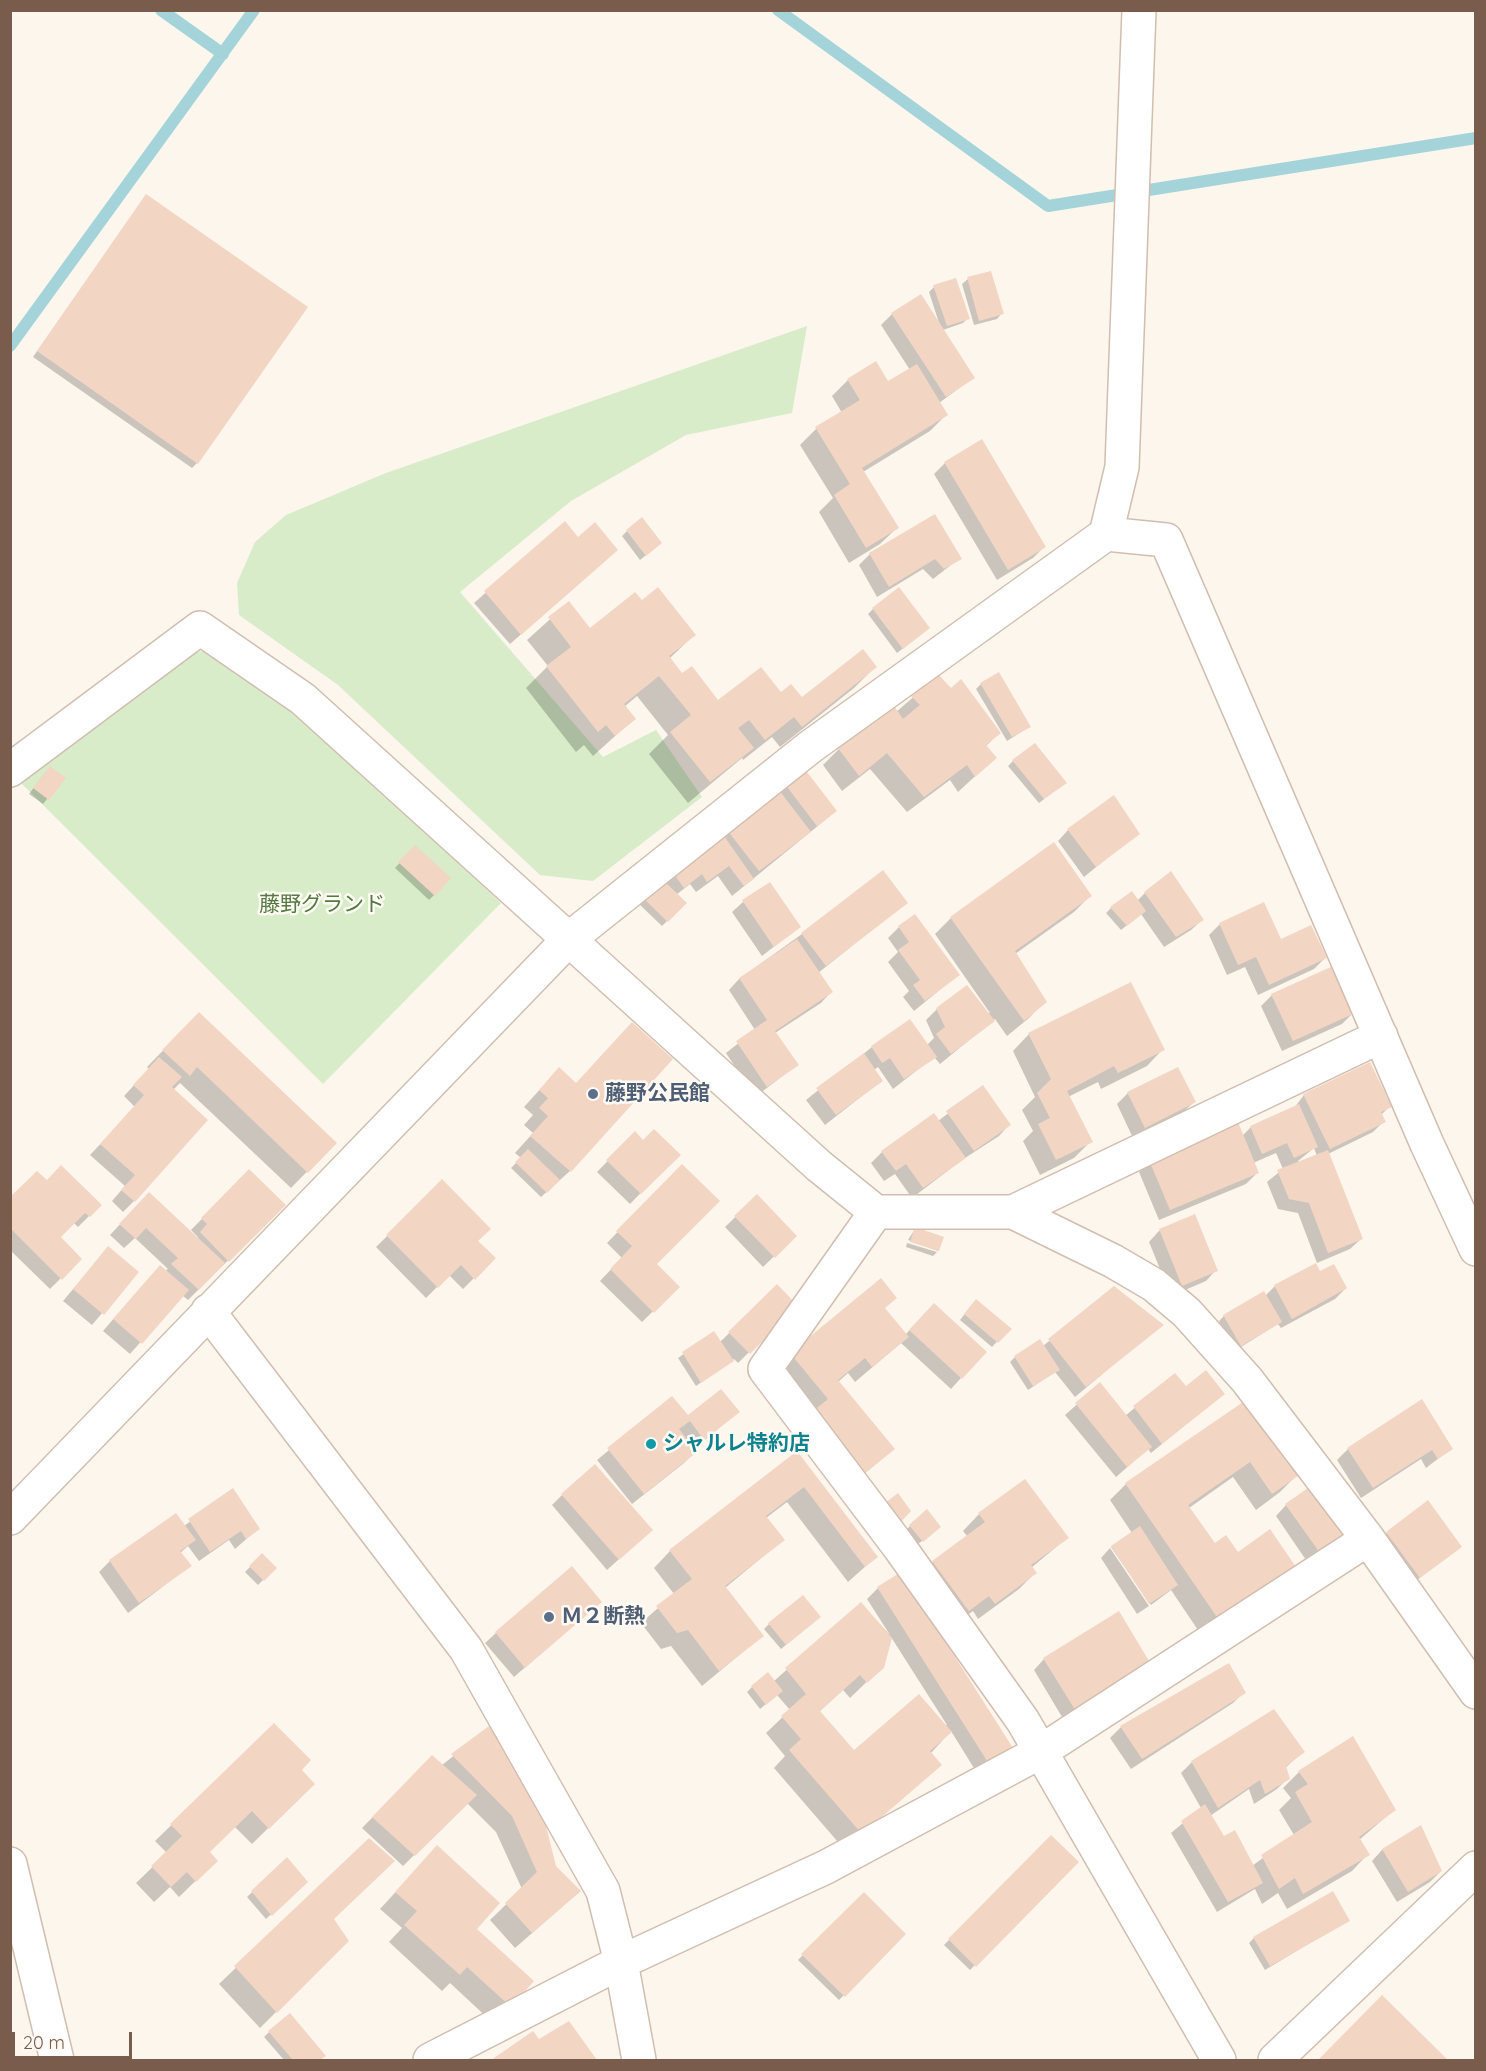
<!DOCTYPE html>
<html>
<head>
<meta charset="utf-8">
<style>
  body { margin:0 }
  #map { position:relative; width:1486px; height:2071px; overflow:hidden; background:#fdf6ec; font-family:Quicksand,sans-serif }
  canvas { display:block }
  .frame { position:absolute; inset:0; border:12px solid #7a5c4d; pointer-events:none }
  .scale { position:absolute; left:12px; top:2032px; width:120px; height:27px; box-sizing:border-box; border:3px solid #7a5c4d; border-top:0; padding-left:8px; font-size:18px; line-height:21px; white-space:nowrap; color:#7a5c4d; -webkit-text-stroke:4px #fffaf3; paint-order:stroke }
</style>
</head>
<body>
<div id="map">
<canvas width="1486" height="2071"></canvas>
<div class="frame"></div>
<div class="scale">20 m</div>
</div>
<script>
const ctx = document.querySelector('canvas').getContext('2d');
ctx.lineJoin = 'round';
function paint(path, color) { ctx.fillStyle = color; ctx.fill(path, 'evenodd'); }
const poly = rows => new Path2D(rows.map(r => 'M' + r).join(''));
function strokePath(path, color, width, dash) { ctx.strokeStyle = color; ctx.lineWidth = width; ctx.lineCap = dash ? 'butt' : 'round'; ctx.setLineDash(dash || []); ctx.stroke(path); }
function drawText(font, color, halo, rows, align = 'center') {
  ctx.font = font + ' Quicksand,"Noto Sans JP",sans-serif'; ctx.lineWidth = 5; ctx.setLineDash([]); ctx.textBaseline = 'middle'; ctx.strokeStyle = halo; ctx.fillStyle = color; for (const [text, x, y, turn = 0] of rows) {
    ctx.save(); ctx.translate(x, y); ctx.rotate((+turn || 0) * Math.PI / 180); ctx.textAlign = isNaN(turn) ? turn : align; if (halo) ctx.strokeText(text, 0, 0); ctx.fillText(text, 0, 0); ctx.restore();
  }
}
paint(poly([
  [807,326,792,413,686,435,571,501,460,592,603,757,656,730,702,797,593,881,540,875,338,685,239,615,237,583,255,542,286,515,386,473],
  [209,650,328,739,501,903,323,1084,20,782,193,653]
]), '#d8ecc9');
paint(poly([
  [142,201,197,463,192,468,33,357],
  [968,279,1002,313,997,319,974,325,962,284],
  [934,287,968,318,963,323,943,330,973,378,939,403,946,415,930,431,863,472,897,528,880,544,849,563,819,512,833,498,800,445,816,429,842,413,832,396,848,380,887,384,910,370,881,325,892,314,939,323,929,292],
  [945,463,1044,547,1033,558,997,580,934,474],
  [934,516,960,558,933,579,923,569,877,597,859,565,870,554],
  [565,523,578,539,605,561,510,644,474,603],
  [627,531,655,548,640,560,622,536],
  [642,602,694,635,669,659,682,675,718,702,781,695,801,699,875,667,854,688,780,747,772,737,743,760,742,758,688,803,649,754,668,735,637,696,624,707,634,719,593,756,584,745,576,752,526,688,548,666,527,640,568,603,589,630],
  [873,609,923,633,897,653,868,614],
  [938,676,950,690,999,733,985,747,995,758,958,792,950,780,907,812,870,769,842,791,823,765,839,749,896,712],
  [981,684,1029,727,1007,741,976,689],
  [1013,761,1065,783,1039,803,1008,766],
  [45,773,64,778,43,804,29,794],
  [785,784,830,816,732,896,718,876,696,892,690,884,676,895,685,903,662,926,639,904],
  [1068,830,1138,833,1084,877,1058,841],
  [415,847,434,895,429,900,395,868],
  [1145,893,1202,920,1191,930,1164,947,1141,914,1121,930,1106,913,1111,908,1137,901],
  [1090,896,1074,912,1015,954,1045,1001,1029,1018,1007,1036,995,1019,940,1064,934,1057,893,1089,878,1067,874,1070,881,1081,825,1125,806,1100,872,1047,927,1045,934,1038,926,1020,937,1009,990,1013,935,934,951,918],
  [743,902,799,927,762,956,732,912],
  [906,903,818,973,831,992,821,1003,775,1033,797,1065,755,1097,726,1053,755,1030,729,990,739,979,802,934],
  [1263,904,1281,941,1325,958,1314,969,1258,995,1245,967,1227,975,1209,935,1219,925],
  [899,927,958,975,914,1011,903,997,909,991,888,962,898,952,888,938],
  [1272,995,1353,1013,1342,1024,1282,1051,1261,1006],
  [183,1030,335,1143,291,1188,180,1083,173,1090,134,1201,123,1212,112,1201,125,1186,90,1155,135,1107,124,1096,149,1069,147,1067],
  [1029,1034,1163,1049,1147,1066,1101,1089,1098,1082,1068,1097,1091,1141,1074,1158,1040,1175,1023,1141,1033,1131,1022,1110,1035,1097,1013,1051],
  [671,1059,570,1171,541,1197,511,1168,521,1158,515,1153,533,1133,524,1125,533,1115,524,1107,543,1086,576,1084],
  [983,1087,1009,1125,999,1136,962,1160,912,1198,895,1174,884,1181,871,1163,882,1152,938,1121],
  [1128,1093,1194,1102,1183,1112,1133,1138,1117,1104],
  [1304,1095,1390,1106,1381,1115,1384,1121,1373,1132,1328,1154,1361,1239,1350,1249,1317,1263,1298,1213,1278,1209,1267,1182,1283,1169,1276,1153,1253,1163,1257,1173,1246,1184,1159,1220,1139,1172,1150,1161,1242,1136,1251,1127,1294,1108],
  [1314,1148,1317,1156,1299,1163,1298,1161],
  [635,1133,643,1142,678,1155,630,1204,597,1172],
  [682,1166,655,1264,678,1287,642,1322,600,1281,622,1258,607,1243],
  [249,1171,284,1205,188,1300,182,1295,130,1354,103,1331,149,1278,168,1269,135,1238,124,1248,110,1235,138,1205,197,1239,198,1237,191,1230],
  [47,1182,100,1205,78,1227,73,1222,58,1237,80,1259,50,1289,10,1250,10,1199],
  [442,1182,476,1241,494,1258,463,1289,449,1275,426,1298,376,1247],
  [757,1196,795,1236,763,1267,725,1227],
  [1194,1216,1216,1270,1206,1281,1171,1296,1149,1242,1159,1231],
  [915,1229,942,1238,938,1251,908,1240],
  [907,1243,937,1252,933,1256,906,1247],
  [108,1248,137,1272,92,1325,63,1301],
  [1320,1273,1346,1288,1335,1299,1281,1328,1278,1324,1236,1350,1219,1321,1224,1316,1265,1296,1275,1286],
  [777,1287,796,1306,738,1363,734,1359,696,1386,678,1358,714,1333,720,1342],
  [1114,1288,1161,1325,1075,1397,1055,1372,1028,1390,1010,1362,1015,1357,1043,1346],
  [971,1306,1009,1329,992,1347,960,1320],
  [884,1309,905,1335,923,1316,961,1378,951,1389,901,1343,855,1382,848,1373,838,1382,893,1449,841,1494,791,1433,808,1417,775,1370,791,1354],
  [1174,1375,1185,1388,1223,1394,1151,1453,1148,1449,1116,1477,1065,1415,1100,1384,1125,1416],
  [672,1398,687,1418,738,1412,693,1450,695,1452,684,1463,632,1504,597,1460],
  [1246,1402,1296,1476,1280,1492,1256,1510,1233,1477,1189,1508,1214,1545,1237,1554,1270,1531,1204,1639,1171,1590,1151,1605,1111,1547,1132,1533,1110,1500,1126,1484],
  [1452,1448,1426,1468,1421,1459,1361,1498,1337,1460,1348,1449],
  [797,1453,876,1557,848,1582,787,1502,766,1518,783,1540,725,1588,762,1636,702,1686,671,1646,661,1649,641,1623,674,1594,654,1568,670,1551],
  [233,1490,259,1528,235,1549,229,1540,199,1561,188,1546,180,1553,190,1566,128,1613,99,1572,110,1561,184,1526],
  [562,1495,640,1540,607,1570,552,1505],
  [1286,1505,1343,1535,1308,1563,1276,1516],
  [979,1514,1067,1538,1031,1568,1035,1573,1019,1589,978,1619,973,1611,952,1626,917,1579,933,1562,968,1537,963,1531],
  [910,1526,934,1531,917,1545,905,1531],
  [1387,1533,1460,1546,1408,1587,1376,1544],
  [1110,1548,1149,1606,1137,1614,1101,1558],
  [262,1555,275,1568,258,1585,245,1572],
  [878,1588,1011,1748,977,1773,951,1731,844,1849,774,1768,785,1756,766,1733,790,1710,777,1695,760,1709,747,1692,752,1687,774,1681,861,1604,890,1635,867,1599],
  [891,1637,947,1725,854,1752,819,1712,843,1690,850,1698,882,1667],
  [600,1602,514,1677,485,1643,496,1633],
  [814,1622,781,1649,764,1629,769,1624],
  [1044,1659,1151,1666,1065,1722,1034,1670],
  [1228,1665,1244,1692,1233,1703,1131,1769,1110,1738,1121,1727],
  [274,1725,299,1770,313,1784,252,1844,234,1826,208,1852,216,1861,179,1897,170,1887,154,1902,136,1883,167,1853,155,1841],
  [489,1728,562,1907,515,1948,490,1920,522,1889,496,1832,467,1803,403,1866,362,1828,432,1757,442,1765],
  [1303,1752,1285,1768,1288,1778,1277,1789,1254,1804,1249,1789,1210,1816,1224,1838,1252,1866,1294,1835,1279,1810,1291,1798,1283,1788,1299,1772,1394,1810,1359,1840,1368,1854,1352,1871,1287,1909,1278,1893,1262,1904,1255,1889,1217,1912,1171,1833,1201,1808,1181,1773,1192,1762],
  [1420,1828,1441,1871,1430,1882,1397,1902,1372,1861,1382,1850],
  [1051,1837,1077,1862,970,1970,944,1945],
  [369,1840,332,1919,347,1941,260,2028,219,1984],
  [437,1847,474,1929,532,1981,493,2023,450,1983,442,1991,389,1942,402,1928,380,1909],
  [287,1859,306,1882,266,1919,247,1897],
  [864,1894,904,1934,839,2000,798,1960],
  [1348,1920,1265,1970,1249,1943,1254,1938],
  [1382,1997,1446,2060,1320,2060],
  [568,2023,595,2060,494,2060,533,2033,539,2041],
  [269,2032,324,2056,319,2060,284,2060,264,2037]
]), '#0003');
strokePath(poly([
  [161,10,223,54],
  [778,10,1048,206,1476,138],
  [10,346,254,10]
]), '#a5d3da', 12);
paint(poly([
  [146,194,308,307,198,464,37,351],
  [991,271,1004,314,979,321,967,277],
  [956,278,970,319,947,326,933,285],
  [921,294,975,378,946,397,891,313],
  [876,361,888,381,917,364,948,415,862,468,899,528,866,548,834,495,850,484,815,427,860,400,847,379],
  [982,439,1046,547,1008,570,944,462],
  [935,514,962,559,944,569,935,559,889,587,869,553],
  [642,517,662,543,646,556,626,530],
  [565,521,578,537,595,522,618,550,521,635,484,591],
  [658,587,696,635,669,656,682,673,692,666,718,700,761,667,781,692,791,684,802,697,863,649,877,667,802,727,794,717,765,740,749,720,738,728,754,748,710,782,670,732,691,715,659,676,624,704,636,719,615,736,606,725,598,732,546,666,571,647,548,617,569,601,590,628,635,592,642,600],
  [899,587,930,628,903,649,872,608],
  [999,672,1031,727,1012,737,980,683],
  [938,674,951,688,961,679,1001,733,986,745,997,758,975,777,967,765,924,797,887,753,859,776,838,748,892,703,903,719,920,705,911,696],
  [1035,743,1067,783,1044,799,1012,760],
  [50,766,66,778,49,800,33,788],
  [804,768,837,811,817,826,784,783],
  [779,790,811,832,759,871,727,830],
  [1114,795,1140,834,1096,867,1067,829],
  [722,833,754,879,744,886,729,866,707,882,702,874,684,888,671,870],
  [1054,842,1092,896,1015,951,1047,1002,1024,1021,950,917],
  [415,845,451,878,435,896,398,862],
  [883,870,908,903,826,966,801,933],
  [1171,871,1204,920,1176,937,1144,892],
  [662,879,687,903,668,922,643,898],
  [770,882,801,927,774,947,742,900],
  [1132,891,1146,911,1127,926,1110,907],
  [1264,902,1281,939,1311,925,1327,958,1269,985,1256,957,1238,965,1219,923],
  [915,914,960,975,925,1001,913,985,920,980,898,950,909,942,898,926],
  [797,939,833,992,775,1031,799,1065,767,1087,736,1041,767,1020,739,978],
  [1333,966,1355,1013,1293,1041,1271,994],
  [1131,982,1165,1050,1118,1073,1114,1066,1067,1091,1093,1142,1056,1160,1038,1124,1050,1118,1037,1093,1051,1079,1028,1033],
  [967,985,995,1021,951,1054,936,1034,945,1027,936,1008],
  [199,1012,337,1143,308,1173,197,1067,190,1076,162,1050],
  [910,1019,937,1057,904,1079,890,1058,882,1063,871,1046],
  [632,1022,673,1059,571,1172,530,1136,548,1116,539,1108,548,1098,539,1090,559,1067,576,1083],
  [864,1053,883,1081,836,1115,816,1088],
  [159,1057,182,1077,172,1087,208,1120,135,1202,121,1190,135,1175,100,1144,144,1095,133,1085],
  [1370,1062,1392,1107,1381,1112,1386,1122,1330,1149,1303,1094],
  [1178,1067,1196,1102,1145,1128,1127,1092],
  [983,1085,1011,1125,974,1151,946,1111],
  [1299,1104,1318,1147,1294,1158,1287,1143,1262,1154,1250,1126],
  [934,1113,966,1158,923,1188,906,1164,896,1171,881,1151],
  [1238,1122,1259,1173,1170,1210,1149,1160],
  [654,1129,681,1155,641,1194,606,1160,635,1131,643,1140],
  [528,1149,560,1180,547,1193,515,1162],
  [1328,1150,1363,1239,1328,1253,1309,1203,1289,1199,1277,1170],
  [682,1164,720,1201,657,1264,680,1287,654,1313,610,1269,632,1246,616,1231],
  [61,1165,102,1205,90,1217,85,1213,61,1237,82,1259,62,1280,10,1228,10,1197,37,1171,47,1180],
  [249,1169,286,1205,229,1262,200,1232,207,1224,201,1218],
  [442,1179,491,1229,478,1241,496,1258,475,1280,461,1265,438,1288,386,1235],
  [149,1192,225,1263,199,1290,171,1264,178,1258,146,1228,136,1239,119,1224],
  [757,1194,797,1236,775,1258,734,1216],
  [1195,1214,1218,1271,1182,1286,1159,1229],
  [915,1227,944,1237,939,1251,910,1242],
  [108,1246,139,1272,104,1315,73,1289],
  [1316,1263,1320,1271,1334,1264,1347,1288,1292,1319,1274,1285],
  [160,1265,189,1290,142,1344,113,1319],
  [881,1278,897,1298,885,1308,909,1337,872,1367,865,1358,838,1380,895,1449,858,1479,807,1416,828,1399,790,1353],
  [777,1284,798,1306,750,1354,728,1332],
  [1114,1286,1164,1325,1086,1387,1048,1339],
  [1264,1291,1282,1322,1241,1346,1223,1315],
  [976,1299,1012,1329,998,1343,964,1314],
  [934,1303,987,1352,962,1379,909,1330],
  [714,1331,734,1361,701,1383,682,1352],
  [1040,1339,1060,1370,1033,1386,1014,1356],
  [1206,1370,1225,1394,1162,1444,1133,1406,1175,1373,1186,1386],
  [1100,1382,1152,1447,1127,1467,1075,1403],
  [721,1389,740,1412,704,1440,690,1421,679,1429,697,1452,644,1494,607,1448,672,1396,688,1415],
  [1422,1399,1453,1449,1438,1459,1432,1450,1373,1488,1347,1448],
  [1246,1400,1298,1476,1272,1494,1250,1462,1188,1505,1215,1543,1226,1535,1238,1552,1270,1529,1298,1570,1221,1623,1125,1483],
  [797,1451,878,1557,865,1567,804,1487,766,1516,785,1540,725,1586,764,1636,719,1671,688,1630,677,1633,656,1606,692,1579,669,1550],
  [595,1464,653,1530,619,1560,561,1494],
  [1025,1479,1069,1538,1031,1565,1037,1573,995,1604,989,1596,969,1611,932,1561,985,1522,978,1513],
  [1311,1486,1345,1535,1320,1553,1285,1504],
  [233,1488,260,1529,246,1539,241,1531,210,1552,188,1519],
  [898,1493,911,1511,897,1526,881,1506],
  [1428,1500,1462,1547,1420,1578,1386,1532],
  [927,1509,941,1527,923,1542,909,1525],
  [176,1513,196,1540,180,1551,192,1566,139,1603,109,1560],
  [1140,1526,1178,1585,1149,1604,1111,1546],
  [262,1553,277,1568,264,1581,249,1566],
  [572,1566,602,1602,525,1668,495,1632],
  [901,1572,1013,1748,989,1764,877,1587],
  [803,1595,821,1617,786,1645,768,1623],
  [861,1602,892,1638,884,1668,867,1683,860,1675,820,1711,854,1750,919,1694,952,1732,930,1751,942,1765,862,1834,789,1750,801,1739,781,1716,806,1694,785,1668],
  [1119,1611,1152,1666,1077,1713,1043,1658],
  [1229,1663,1246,1693,1142,1759,1120,1726],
  [768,1672,783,1691,766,1705,751,1686],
  [1274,1709,1305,1752,1286,1766,1290,1779,1265,1794,1260,1780,1218,1808,1191,1761],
  [274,1723,311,1760,302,1770,315,1784,269,1829,252,1811,210,1852,218,1861,196,1882,187,1872,171,1887,151,1866,182,1836,170,1824],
  [489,1726,541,1806,556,1866,581,1891,532,1933,505,1903,537,1872,512,1816,451,1754],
  [1353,1736,1396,1810,1359,1837,1370,1855,1303,1894,1295,1878,1279,1889,1261,1855,1312,1822,1295,1792,1308,1784,1298,1771],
  [432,1755,477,1795,415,1856,372,1817],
  [1205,1804,1224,1836,1235,1830,1263,1883,1228,1902,1181,1821],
  [1421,1825,1442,1871,1408,1892,1382,1849],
  [1051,1835,1079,1862,976,1967,948,1939],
  [369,1838,395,1861,334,1919,349,1941,277,2013,234,1966],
  [437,1845,500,1903,477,1929,534,1981,511,2007,467,1967,460,1975,404,1925,417,1911,395,1892],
  [287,1857,308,1882,272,1916,251,1891],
  [1333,1891,1350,1921,1270,1966,1253,1937],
  [864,1892,906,1934,845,1997,801,1954],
  [1382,1995,1448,2060,1318,2060],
  [290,2013,326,2056,320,2060,293,2060,268,2031],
  [569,2021,597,2060,491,2060,533,2031,539,2039]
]), '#f3d5c3');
const minor = poly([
  [1106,534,1166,540,1427,1144,1476,1249],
  [10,770,200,628,303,699,819,1166,876,1212,1013,1212,1113,1261,1154,1285,1187,1313,1247,1380,1368,1539,1476,1692],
  [876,1212,765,1369,900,1548,1023,1721,1219,2060],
  [1013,1212,1381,1036],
  [208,1311,466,1649,603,1891,621,1962,639,2060],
  [10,1518,569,939,810,747,1106,534,1122,467,1139,10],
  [430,2060,621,1962,826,1867,1040,1752,1368,1539],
  [1275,2060,1476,1868]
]);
const tertiary = poly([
  [10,1864,57,2060]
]);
strokePath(minor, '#d1beb0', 36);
strokePath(tertiary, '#d1beb0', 36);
strokePath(minor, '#fff', 33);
strokePath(tertiary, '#fff', 33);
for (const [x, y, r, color] of [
  [593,1094,6,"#5c6f8a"],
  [651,1444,6,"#0f9aa8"],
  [549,1617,6,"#5c6f8a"]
]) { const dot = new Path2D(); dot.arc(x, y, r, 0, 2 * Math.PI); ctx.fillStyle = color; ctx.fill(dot); strokePath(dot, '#fffaf3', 2); }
drawText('21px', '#537a41', '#fffaf3', [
  ["藤野グランド",322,905]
]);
drawText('bold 21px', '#4e5e75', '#fffaf3', [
  ["藤野公民館",605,1094],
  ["Ｍ２断熱",561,1617]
], 'left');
drawText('bold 21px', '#0d838f', '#fffaf3', [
  ["シャルレ特約店",663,1444]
], 'left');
</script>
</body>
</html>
